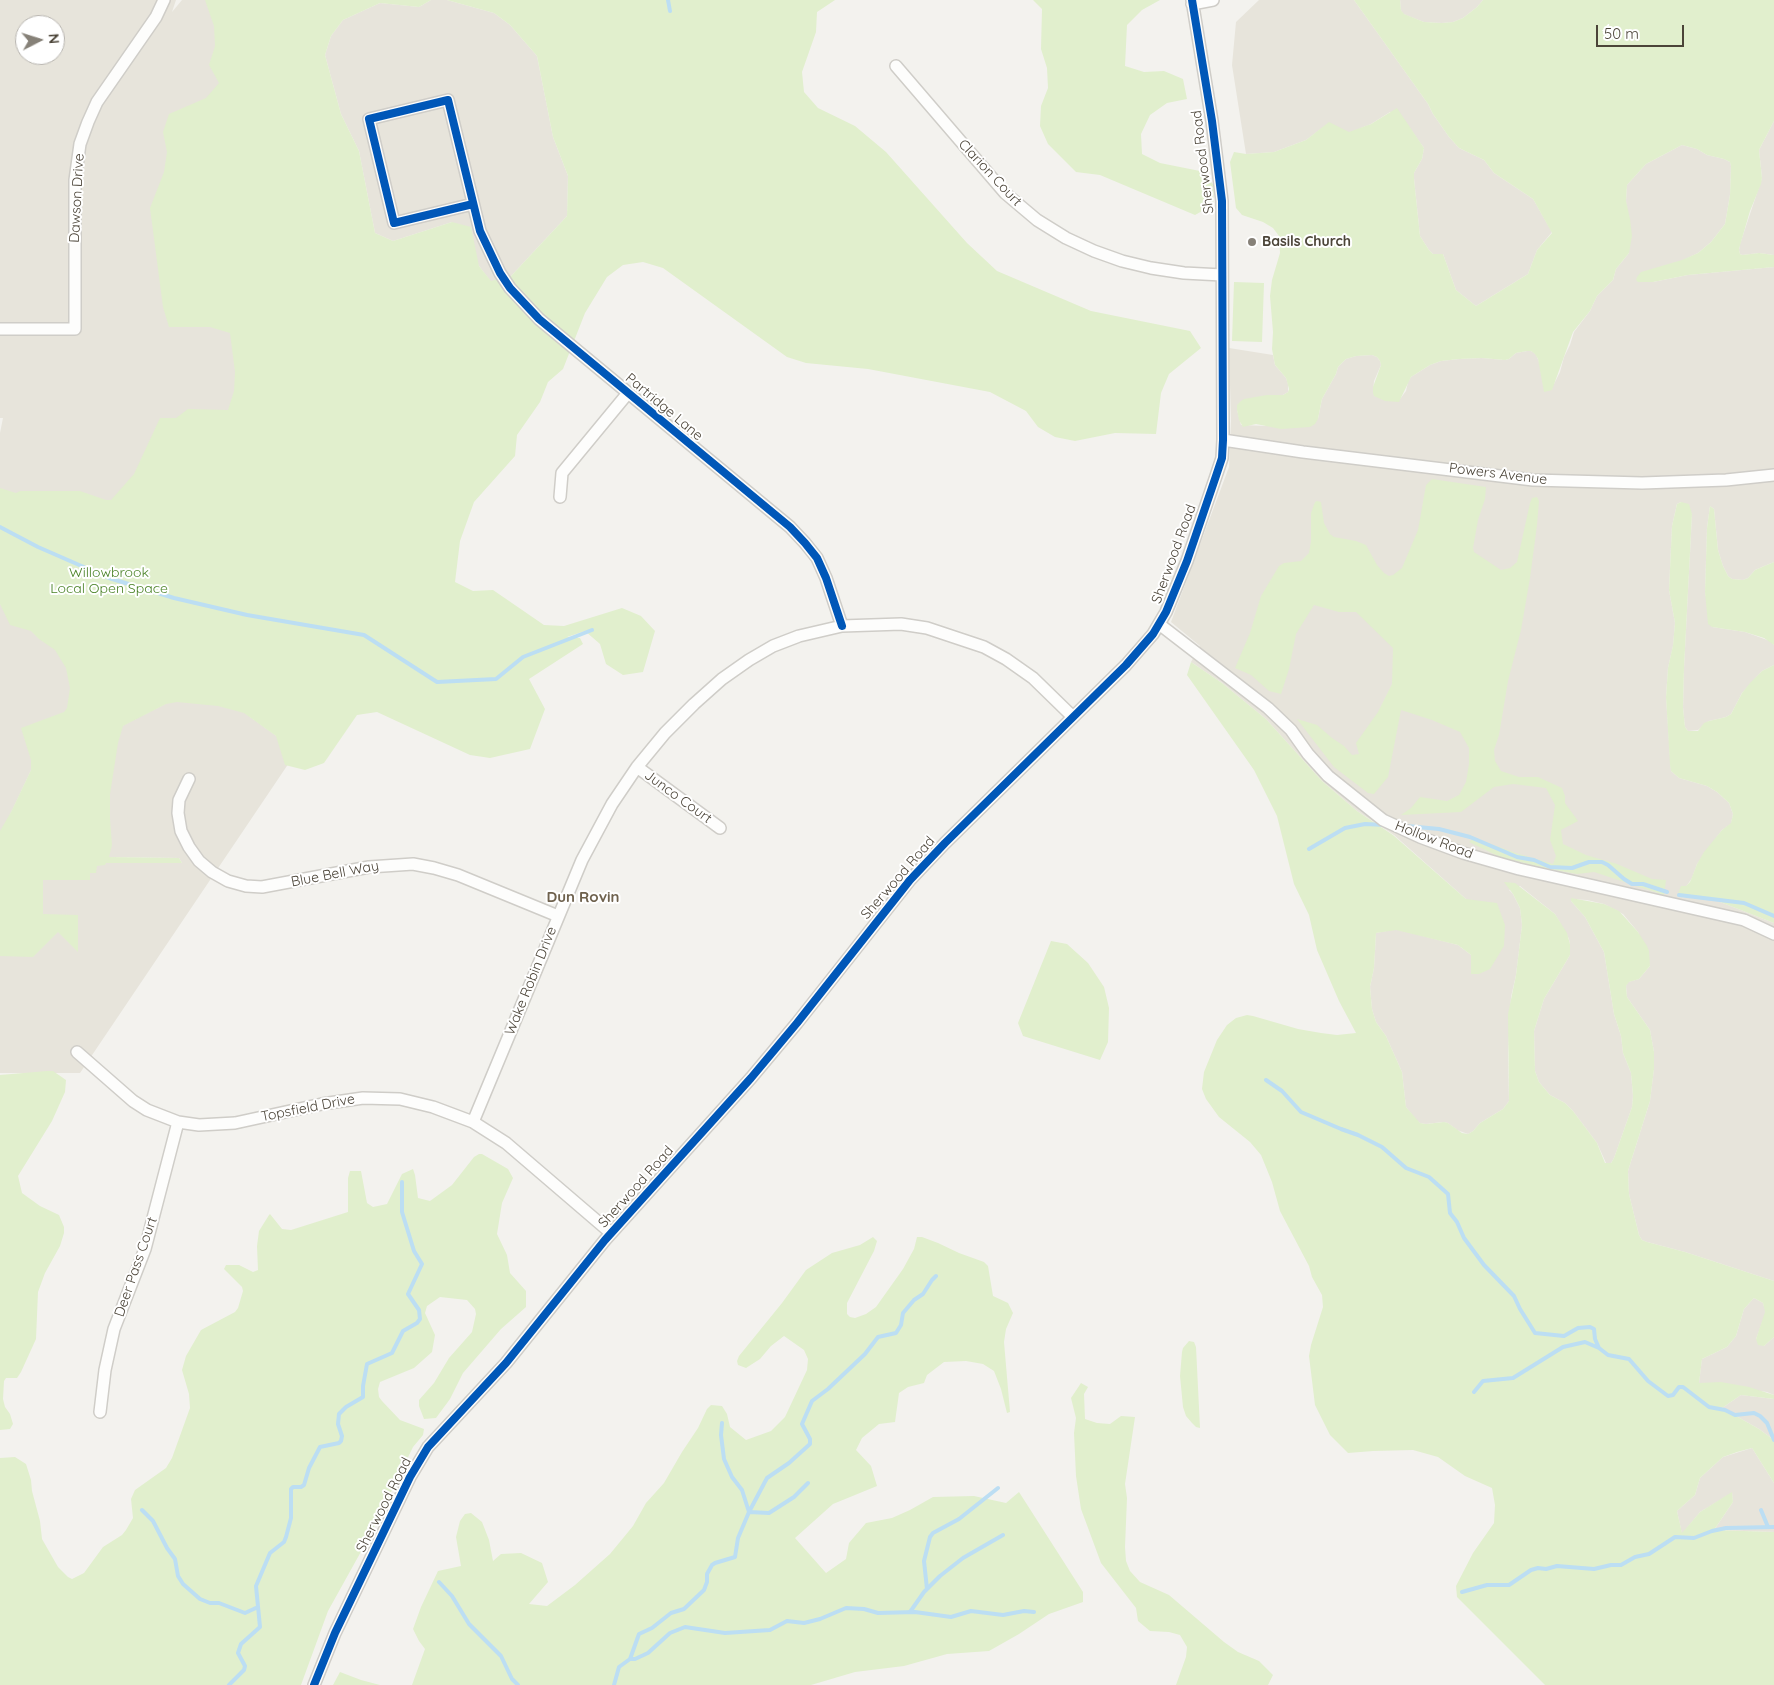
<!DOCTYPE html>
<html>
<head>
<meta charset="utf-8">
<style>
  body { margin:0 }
  #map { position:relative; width:1774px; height:1685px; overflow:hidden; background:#f3f2ee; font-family:Quicksand,sans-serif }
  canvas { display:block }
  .north { position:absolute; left:15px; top:15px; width:50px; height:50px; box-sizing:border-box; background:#fff; border:1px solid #b7b4af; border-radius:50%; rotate:85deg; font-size:14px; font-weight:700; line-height:20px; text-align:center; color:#4b4438 }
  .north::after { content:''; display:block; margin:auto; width:18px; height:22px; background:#868178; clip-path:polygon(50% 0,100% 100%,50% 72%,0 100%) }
  .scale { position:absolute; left:1596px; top:25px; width:88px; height:22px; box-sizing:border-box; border:2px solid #4b4438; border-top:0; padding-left:6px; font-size:15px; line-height:18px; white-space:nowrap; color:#4b4438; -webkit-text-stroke:4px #fff; paint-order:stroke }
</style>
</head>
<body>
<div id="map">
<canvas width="1774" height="1685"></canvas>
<div class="north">N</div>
<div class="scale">50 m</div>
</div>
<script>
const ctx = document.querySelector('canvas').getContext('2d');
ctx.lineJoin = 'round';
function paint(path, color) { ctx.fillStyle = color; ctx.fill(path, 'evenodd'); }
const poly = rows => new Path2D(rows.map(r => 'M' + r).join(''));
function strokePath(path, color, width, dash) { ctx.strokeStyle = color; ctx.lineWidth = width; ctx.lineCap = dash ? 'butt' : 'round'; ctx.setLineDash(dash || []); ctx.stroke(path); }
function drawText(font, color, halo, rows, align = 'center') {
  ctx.font = font + ' Quicksand,sans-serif'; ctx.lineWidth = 4; ctx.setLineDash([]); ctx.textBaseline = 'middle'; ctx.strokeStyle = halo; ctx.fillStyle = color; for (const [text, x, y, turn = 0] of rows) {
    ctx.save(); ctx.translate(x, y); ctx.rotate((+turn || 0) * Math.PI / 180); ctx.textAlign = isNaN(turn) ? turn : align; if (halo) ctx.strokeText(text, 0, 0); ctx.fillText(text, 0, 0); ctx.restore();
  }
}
paint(poly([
  [0,0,176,0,172,12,182,0,245,0,281,419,120,506,0,504,0,433,3,418,0,418],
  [25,25,55,25,55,55,25,55],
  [431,0,447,0,494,13,510,25,537,56,553,137,568,176,567,216,511,276,491,282,479,266,452,222,393,241,375,233,359,151,341,114,325,55,331,36,343,20,380,3,419,7],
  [1259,0,1354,0,1428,104,1433,114,1449,137,1459,148,1484,160,1494,173,1533,199,1552,232,1537,250,1528,274,1476,306,1456,290,1443,254,1433,254,1429,250,1420,236,1414,179,1414,173,1422,159,1424,148,1406,123,1390,112,1371,124,1349,133,1329,123,1306,140,1274,152,1246,154,1232,65,1236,22],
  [1400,0,1483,0,1477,7,1463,18,1453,22,1442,23,1424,22,1403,14,1401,10],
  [1774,121,1774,255,1759,253,1742,255,1740,254,1739,250,1740,244,1762,178,1759,150],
  [1682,145,1697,149,1707,155,1724,159,1730,162,1731,166,1730,195,1725,224,1711,242,1698,253,1638,282,1653,282,1688,275,1774,267,1774,562,1755,570,1748,578,1743,580,1732,579,1728,576,1723,566,1718,550,1714,509,1710,506,1707,528,1705,592,1712,627,1745,632,1770,641,1774,645,1774,665,1762,671,1742,693,1731,714,1726,717,1709,721,1698,730,1688,731,1685,727,1683,708,1684,668,1692,514,1681,502,1677,504,1672,526,1669,590,1675,623,1673,646,1668,668,1666,697,1671,771,1679,778,1707,786,1717,792,1729,803,1733,814,1731,824,1722,830,1697,864,1692,878,1679,897,1710,898,1774,923,1774,1281,1685,1252,1647,1242,1642,1240,1639,1235,1629,1194,1628,1171,1650,1101,1654,1069,1654,1052,1650,1030,1627,997,1626,986,1628,982,1639,979,1650,966,1638,932,1623,914,1604,904,1587,900,1571,899,1571,901,1585,917,1604,952,1614,1014,1621,1036,1623,1053,1631,1073,1633,1096,1632,1107,1614,1158,1611,1163,1606,1163,1597,1143,1573,1111,1565,1103,1550,1095,1539,1082,1535,1071,1534,1031,1544,999,1570,955,1570,944,1569,939,1555,914,1520,886,1509,890,1513,894,1520,908,1522,925,1516,975,1511,997,1508,1054,1509,1101,1503,1109,1480,1123,1473,1131,1468,1134,1457,1130,1448,1123,1443,1122,1426,1124,1420,1123,1416,1120,1406,1107,1402,1072,1386,1036,1376,1022,1372,1009,1370,987,1374,968,1376,933,1396,929,1458,945,1471,955,1479,974,1466,899,1394,835,1357,811,1322,781,1266,719,1222,683,1191,662,1200,646,1171,622,1229,467,1231,421,1229,348,1273,355,1275,365,1286,378,1288,384,1288,392,1283,395,1262,397,1237,410,1241,425,1266,426,1318,419,1322,399,1336,374,1338,367,1346,359,1356,356,1372,355,1377,357,1380,361,1381,365,1374,381,1373,393,1400,399,1406,391,1408,382,1411,377,1430,365,1441,361,1459,359,1482,358,1505,360,1509,359,1516,353,1527,351,1531,351,1536,354,1540,365,1554,384,1560,372,1564,357,1570,345,1574,332,1590,311,1597,296,1613,280,1616,269,1629,253,1626,201,1627,185,1646,164],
  [0,604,61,640,71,671,70,709,33,766,3,830,0,833],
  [173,700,234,705,297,751,80,1073,0,1073,0,862,182,863,179,858,109,857,110,732],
  [1754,1298,1763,1303,1766,1312,1756,1339,1764,1346,1774,1337,1774,1395,1767,1392,1699,1383,1702,1359,1727,1347,1736,1336,1744,1309],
  [1741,1395,1774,1399,1774,1440,1759,1429,1722,1408],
  [1752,1448,1774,1483,1774,1532,1714,1530,1733,1502,1732,1493,1700,1512,1682,1534,1677,1511,1695,1495,1700,1478,1723,1457]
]), '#e7e4db');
paint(poly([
  [205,0,431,0,419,7,380,3,343,20,331,36,325,55,341,114,359,151,375,233,393,241,452,222,471,227,479,266,491,281,511,276,567,216,568,176,553,137,537,56,510,25,494,13,447,0,835,0,817,12,816,32,802,72,804,92,818,108,855,126,886,152,967,243,997,271,1091,311,1190,331,1201,348,1169,374,1161,393,1156,434,1115,433,1075,441,1055,437,1038,427,1026,411,990,392,868,369,806,363,787,357,663,268,643,262,623,265,607,277,585,313,563,369,548,382,540,402,517,435,515,456,474,502,460,541,455,582,473,591,493,590,544,625,564,626,622,608,641,616,655,631,643,672,623,675,606,664,600,644,585,631,567,637,580,638,583,644,529,679,545,709,530,749,490,758,470,755,377,712,357,715,324,763,305,770,285,765,276,736,244,713,218,706,177,702,166,704,123,726,118,743,110,794,110,819,112,845,109,857,179,858,182,863,106,863,105,865,97,866,96,873,90,873,90,880,43,880,43,914,78,915,78,952,58,932,33,957,0,956,0,831,11,812,31,770,31,760,21,728,64,712,67,708,70,688,66,668,55,650,39,639,31,631,10,625,0,604,0,488,16,493,20,491,80,491,106,500,111,500,134,474,160,418,176,418,188,409,228,410,234,391,235,372,230,333,210,327,169,327,163,307,150,208,164,172,167,152,163,132,169,114,206,98,219,83,209,65,215,46,214,26],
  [1033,0,1160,0,1142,10,1127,25,1125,66,1144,72,1164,71,1183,79,1187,99,1167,103,1150,115,1141,134,1142,154,1160,163,1200,171,1214,185,1213,205,1195,215,1100,175,1076,172,1048,144,1040,126,1041,106,1048,88,1047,68,1041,49,1042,9],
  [1354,0,1400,0,1401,10,1404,14,1424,22,1442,23,1453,22,1463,18,1477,7,1483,0,1774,0,1774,121,1759,150,1762,178,1761,184,1750,211,1739,249,1740,254,1742,255,1759,253,1774,255,1774,267,1688,275,1653,282,1638,282,1636,280,1637,277,1641,272,1682,260,1698,253,1711,242,1725,224,1730,195,1731,166,1730,162,1724,159,1707,155,1697,149,1682,145,1646,164,1627,185,1626,201,1630,219,1632,236,1629,253,1616,269,1613,280,1597,296,1590,311,1573,332,1552,390,1544,392,1538,359,1535,354,1531,351,1527,351,1516,353,1509,359,1505,360,1482,358,1459,359,1441,361,1430,365,1411,377,1399,402,1385,401,1374,396,1373,393,1373,387,1381,365,1380,361,1377,357,1372,355,1356,356,1346,359,1338,367,1336,374,1322,399,1318,419,1315,424,1310,427,1281,429,1256,424,1243,427,1239,420,1237,410,1237,405,1241,401,1244,399,1267,395,1283,395,1288,392,1289,389,1286,378,1275,365,1272,349,1273,332,1270,296,1272,280,1280,253,1279,236,1273,228,1263,222,1242,215,1236,208,1230,162,1234,152,1246,154,1274,152,1306,140,1329,122,1349,132,1371,124,1397,108,1424,148,1422,159,1414,173,1414,179,1420,236,1429,250,1433,254,1443,254,1456,290,1476,306,1528,274,1537,250,1552,233,1533,199,1494,173,1484,160,1459,148,1449,137,1433,114,1428,104],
  [1234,282,1264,283,1262,342,1232,341],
  [1432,479,1486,487,1485,499,1478,520,1473,548,1474,552,1501,570,1510,568,1517,562,1530,503,1532,498,1537,497,1539,501,1537,525,1530,578,1521,630,1508,681,1499,735,1494,750,1495,761,1501,771,1519,777,1538,777,1562,788,1565,796,1565,803,1578,821,1561,830,1563,844,1586,855,1617,864,1652,879,1666,880,1664,895,1594,872,1577,874,1549,869,1500,857,1469,842,1474,838,1516,853,1553,864,1556,856,1550,840,1555,805,1546,788,1513,784,1494,787,1461,812,1401,815,1411,808,1420,797,1447,801,1459,795,1466,782,1469,764,1469,748,1460,732,1432,720,1401,710,1388,777,1374,794,1368,793,1334,767,1297,719,1317,725,1332,738,1344,746,1352,755,1359,754,1356,743,1378,712,1392,684,1393,648,1356,612,1339,612,1314,605,1296,634,1289,669,1281,694,1269,691,1251,675,1235,668,1250,633,1261,596,1279,566,1284,563,1301,561,1309,553,1311,541,1311,513,1315,502,1317,501,1321,502,1324,523,1330,534,1334,537,1356,541,1366,545,1377,565,1384,573,1389,576,1393,575,1402,568,1418,530,1426,485],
  [1681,502,1689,504,1692,514,1684,668,1683,708,1685,727,1688,731,1698,731,1704,723,1709,721,1726,717,1731,714,1742,693,1750,683,1762,671,1774,665,1774,923,1710,898,1693,898,1677,896,1681,886,1686,886,1690,882,1697,864,1704,852,1722,830,1731,823,1733,814,1729,803,1717,792,1707,786,1679,778,1671,771,1670,765,1666,697,1668,668,1673,645,1675,623,1669,590,1672,526,1677,504],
  [1710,506,1714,509,1718,550,1723,566,1728,576,1732,579,1743,580,1748,578,1755,570,1774,562,1774,645,1764,638,1745,632,1712,627,1708,624,1705,592,1707,528],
  [1191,662,1222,683,1266,719,1322,781,1357,811,1393,835,1466,899,1497,903,1505,925,1504,946,1490,969,1479,974,1471,974,1471,955,1458,945,1396,930,1376,933,1374,968,1370,987,1372,1009,1376,1022,1386,1036,1402,1072,1406,1107,1420,1123,1426,1124,1444,1122,1448,1123,1462,1133,1468,1134,1473,1131,1480,1123,1503,1109,1509,1101,1508,1014,1516,975,1522,925,1520,908,1513,894,1504,882,1515,883,1555,914,1567,933,1570,944,1570,955,1544,999,1534,1031,1535,1071,1539,1082,1550,1095,1565,1103,1573,1111,1597,1143,1605,1163,1611,1163,1614,1158,1632,1107,1633,1096,1631,1073,1623,1053,1621,1036,1614,1014,1604,952,1585,917,1571,901,1571,898,1604,904,1619,911,1638,932,1647,946,1649,951,1650,966,1639,979,1629,982,1626,986,1627,997,1650,1030,1654,1052,1654,1069,1650,1101,1628,1171,1629,1194,1639,1235,1642,1240,1647,1242,1685,1252,1774,1281,1774,1337,1764,1346,1758,1345,1756,1339,1765,1312,1763,1303,1754,1298,1744,1309,1736,1336,1727,1347,1702,1359,1699,1383,1721,1382,1749,1387,1774,1395,1774,1399,1741,1395,1722,1408,1759,1429,1774,1440,1774,1483,1752,1448,1737,1452,1723,1457,1700,1478,1695,1495,1677,1511,1682,1533,1700,1512,1732,1492,1733,1502,1714,1530,1774,1532,1774,1685,1545,1685,1457,1597,1456,1586,1473,1553,1494,1523,1495,1505,1492,1488,1465,1476,1438,1457,1413,1450,1373,1451,1348,1453,1330,1435,1315,1405,1309,1356,1311,1345,1323,1307,1322,1295,1312,1277,1309,1266,1280,1211,1272,1182,1261,1155,1250,1142,1219,1117,1206,1099,1202,1089,1204,1072,1217,1040,1227,1025,1236,1018,1247,1015,1253,1016,1298,1029,1321,1033,1337,1035,1356,1033,1339,1001,1317,950,1309,915,1294,884,1277,816,1254,770,1187,675],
  [1051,941,1067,944,1088,963,1104,987,1109,1008,1108,1042,1100,1060,1023,1036,1018,1023],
  [47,1071,53,1071,66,1080,65,1092,52,1121,18,1176,22,1193,40,1206,59,1215,64,1227,64,1233,60,1246,45,1273,38,1292,36,1339,21,1372,17,1378,6,1378,4,1381,3,1399,5,1407,10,1414,13,1424,10,1429,0,1430,0,1075],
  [479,1154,482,1154,508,1169,513,1178,502,1203,497,1234,507,1255,510,1273,526,1291,526,1307,501,1329,463,1373,450,1399,436,1418,424,1419,419,1406,419,1400,434,1383,449,1358,472,1332,476,1314,475,1309,467,1300,440,1297,427,1306,425,1313,435,1335,432,1352,414,1368,380,1382,378,1389,379,1397,382,1401,400,1420,424,1429,423,1435,413,1447,368,1539,328,1611,301,1685,0,1685,0,1458,15,1457,26,1464,31,1480,32,1491,40,1521,42,1539,58,1567,68,1577,72,1579,84,1573,103,1547,122,1535,126,1530,133,1518,131,1499,135,1490,166,1468,172,1458,190,1408,189,1394,182,1370,186,1356,201,1330,235,1312,238,1308,243,1291,242,1287,224,1269,226,1265,239,1265,253,1272,258,1270,257,1246,259,1231,269,1215,270,1214,282,1229,291,1230,348,1212,348,1178,350,1171,361,1171,367,1203,373,1207,387,1204,402,1174,413,1169,415,1175,418,1198,430,1201,452,1185,474,1157],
  [873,1237,877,1241,874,1251,847,1303,847,1314,850,1317,855,1318,866,1314,876,1307,903,1269,914,1249,917,1237,922,1237,938,1243,959,1253,984,1262,988,1266,993,1296,1008,1303,1013,1313,1006,1329,1004,1342,1010,1412,1007,1413,1001,1389,994,1371,983,1364,966,1361,944,1362,927,1375,924,1383,908,1387,899,1393,895,1422,879,1424,862,1438,856,1450,871,1466,877,1486,833,1504,795,1538,826,1573,846,1559,849,1543,866,1523,892,1518,910,1510,933,1497,974,1496,1006,1503,1019,1492,1083,1592,1083,1602,1049,1614,1019,1634,989,1651,947,1654,904,1666,855,1672,811,1685,412,1685,425,1649,419,1641,413,1629,421,1607,438,1571,461,1566,456,1537,460,1521,465,1514,471,1513,482,1522,489,1540,493,1561,501,1554,521,1553,542,1563,548,1582,529,1604,547,1606,575,1585,610,1554,633,1526,646,1503,664,1483,682,1452,698,1428,707,1409,711,1405,722,1406,727,1414,730,1427,746,1440,771,1431,785,1417,807,1370,808,1359,804,1350,784,1336,771,1346,760,1359,746,1368,738,1365,737,1361,739,1356,782,1303,806,1270,832,1253,860,1245],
  [1189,1341,1194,1342,1196,1347,1200,1428,1196,1427,1192,1423,1186,1416,1183,1407,1180,1376,1182,1352,1183,1348],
  [1081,1383,1088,1387,1084,1394,1085,1419,1097,1423,1110,1424,1121,1416,1135,1417,1125,1484,1127,1498,1125,1547,1126,1561,1130,1571,1140,1582,1169,1595,1224,1642,1238,1652,1259,1661,1273,1675,1268,1685,1176,1685,1186,1657,1187,1647,1180,1635,1169,1632,1150,1631,1138,1621,1136,1608,1101,1563,1081,1509,1076,1476,1074,1433,1076,1418,1071,1398],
  [340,1672,361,1680,380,1685,333,1685]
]), '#e1efcd');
strokePath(poly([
  [668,0,670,11],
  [0,527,38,547,109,578,174,598,247,615,364,635,437,682,496,679,523,657,592,630],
  [1407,826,1439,829,1470,837,1517,857,1534,860,1550,867,1572,868,1589,862,1602,862,1608,865,1624,879,1632,884,1643,884,1667,892],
  [1309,849,1345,828,1365,824,1385,825],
  [1679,895,1744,903,1774,916],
  [1266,1080,1282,1091,1301,1112,1341,1129,1358,1135,1382,1147,1406,1168,1429,1177,1448,1194,1450,1213,1457,1222,1464,1238,1484,1265,1514,1296,1520,1309,1535,1333,1564,1336,1578,1328,1590,1327,1594,1329,1595,1339,1599,1348],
  [1474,1392,1483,1381,1513,1378,1563,1347,1585,1342,1599,1348,1608,1355,1629,1359,1648,1381,1668,1396,1673,1395,1679,1387,1683,1387,1709,1407,1725,1410,1735,1415,1754,1413,1760,1416,1767,1423,1774,1440],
  [722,1423,721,1435,724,1459,732,1477,742,1490,749,1512],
  [142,1510,153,1521,167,1548,175,1559,178,1576,183,1584,200,1599,210,1603,219,1603,245,1613,258,1607],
  [1761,1510,1768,1527],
  [749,1512,769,1513,794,1497,808,1483],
  [439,1582,452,1596,469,1624,501,1656,512,1679,518,1685],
  [927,1589,924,1561,930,1537,933,1533,959,1519,998,1488],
  [1462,1592,1487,1585,1509,1585,1531,1570,1538,1568,1546,1569,1557,1566,1594,1569,1611,1565,1621,1565,1635,1557,1649,1554,1675,1537,1694,1538,1712,1531,1726,1528,1774,1527],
  [910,1612,924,1592,940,1576,963,1558,1003,1535],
  [630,1659,639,1634,652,1628,671,1613,684,1609,704,1590,707,1582,707,1574,712,1565,715,1563,735,1557,738,1538,749,1512,767,1478,789,1463,810,1444,810,1439,802,1424,812,1401,828,1389,865,1354,878,1337,896,1333,901,1325,903,1313,914,1300,923,1294,932,1280,936,1276],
  [229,1685,244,1670,245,1666,238,1653,241,1644,260,1627,256,1586,270,1553,284,1542,286,1537,291,1518,291,1489,293,1487,301,1487,304,1485,309,1468,320,1447,339,1443,341,1441,342,1436,338,1424,339,1414,346,1407,363,1397,363,1386,367,1364,392,1353,403,1331,417,1323,420,1319,419,1310,408,1294,422,1264,414,1251,402,1212,402,1182],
  [614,1685,619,1667,630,1659,635,1659,648,1653,670,1633,685,1627,725,1633,770,1630,787,1621,804,1623,820,1619,846,1608,864,1609,878,1613,915,1612,951,1617,971,1611,1003,1615,1024,1611,1034,1612]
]), '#bcdef3', 4);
const minor = poly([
  [1192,4,1213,0],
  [896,66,1005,193,1037,220,1066,238,1094,251,1122,261,1151,268,1184,273,1222,275],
  [473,204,394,223,369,119,448,100,480,231,500,273,510,288,539,319,790,527,805,543,817,558,826,578,842,626],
  [0,329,75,329,75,180,80,144,88,122,97,102,156,17,164,0],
  [1223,440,1303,452,1533,480,1642,483,1726,480,1774,475],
  [560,497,562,473,628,393],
  [1159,624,1268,708,1291,730,1308,754,1328,776,1383,820,1420,837,1463,853,1519,869,1744,920,1774,934],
  [637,767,720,828],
  [189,779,179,800,178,813,181,831,189,847,199,861,212,872,228,881,246,886,262,887,369,867,413,864,434,868,458,875,558,916],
  [77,1052,133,1101,147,1110,178,1122,199,1125,235,1123,322,1104,363,1098,400,1099,433,1107,473,1122,506,1143,611,1233],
  [473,1122,582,860,612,804,637,767,665,733,694,704,722,679,749,660,773,646,799,636,842,626,901,624,927,628,984,647,1006,659,1033,678,1073,717],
  [100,1412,105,1370,114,1329,145,1249,178,1122],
  [314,1685,335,1633,410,1477,428,1447,506,1363,605,1240,751,1078,797,1023,910,880,945,843,1126,665,1153,634,1166,612,1187,561,1216,476,1222,458,1223,440,1222,201,1212,121,1192,0]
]);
strokePath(minor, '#cfcdc8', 14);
strokePath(minor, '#fdfdfc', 11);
strokePath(poly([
  [473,204,394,223,369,119,448,100,480,231,500,273,510,288,539,319,790,527,805,543,817,558,826,578,842,626],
  [314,1685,335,1633,410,1477,428,1447,506,1363,605,1240,751,1078,797,1023,910,880,945,843,1126,665,1153,634,1166,612,1187,561,1216,476,1222,458,1223,440,1222,201,1212,121,1192,0]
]), '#0057b8', 8);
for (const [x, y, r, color] of [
  [1252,242,5,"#868178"]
]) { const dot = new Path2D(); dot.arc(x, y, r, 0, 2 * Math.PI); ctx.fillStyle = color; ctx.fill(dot); strokePath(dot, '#fff', 2); }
drawText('14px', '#4b4438', '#fff', [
  ["Sherwood Road",1203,162,-97],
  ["Clarion Court",990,173,47],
  ["Dawson Drive",77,198,-87],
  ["Partridge Lane",664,407,40],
  ["Powers Avenue",1498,474,7],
  ["Sherwood Road",1174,554,-70],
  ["Junco Court",678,797,36],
  ["Hollow Road",1434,840,21],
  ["Blue Bell Way",335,874,-11],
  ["Sherwood Road",898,878,-49],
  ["Wake Robin Drive",531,981,-68],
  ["Topsfield Drive",308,1108,-11],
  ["Sherwood Road",636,1187,-48],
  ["Deer Pass Court",136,1267,-71],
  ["Sherwood Road",384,1505,-63]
]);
drawText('bold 14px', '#4b4438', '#fff', [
  ["Basils Church",1262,242]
], 'left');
drawText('14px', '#498226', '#fff', [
  ["Willowbrook",109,573],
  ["Local Open Space",109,589]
]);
drawText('bold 15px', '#6f624e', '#fff', [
  ["Dun Rovin",583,897]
]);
</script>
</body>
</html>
